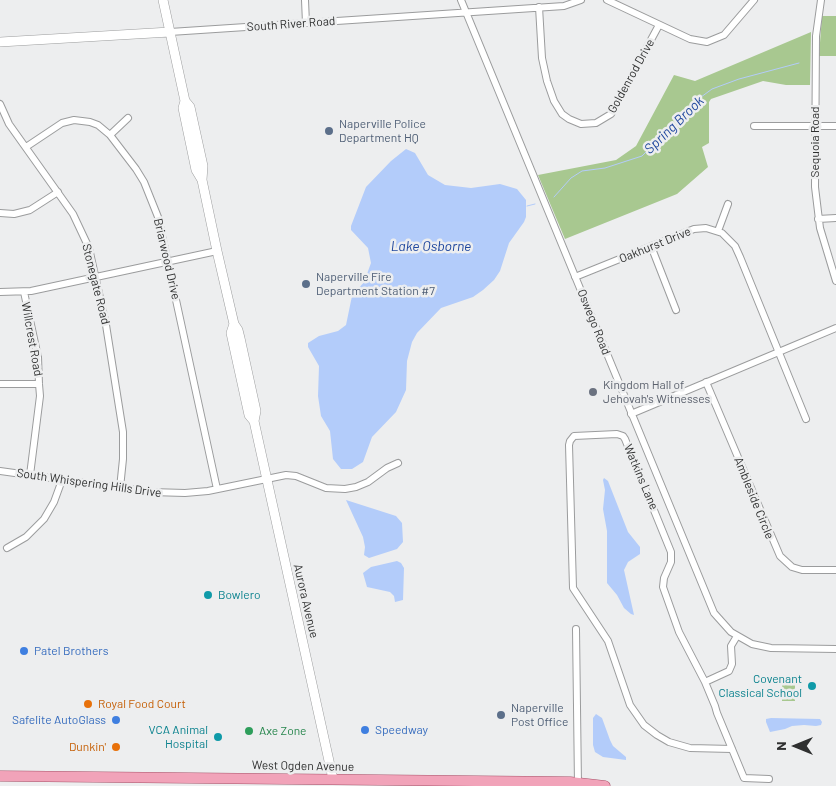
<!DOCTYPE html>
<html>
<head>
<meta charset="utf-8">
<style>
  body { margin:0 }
  #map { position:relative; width:836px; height:786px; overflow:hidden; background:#edeeef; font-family:Barlow,sans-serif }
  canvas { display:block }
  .north { position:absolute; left:771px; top:721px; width:50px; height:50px; -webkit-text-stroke:4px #edeeef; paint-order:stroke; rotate:270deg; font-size:14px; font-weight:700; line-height:20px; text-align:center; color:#2f3030 }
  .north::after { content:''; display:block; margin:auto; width:18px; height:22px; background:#2f3030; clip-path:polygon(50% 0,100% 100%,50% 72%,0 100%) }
</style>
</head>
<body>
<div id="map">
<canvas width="836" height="786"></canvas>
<div class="north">N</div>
</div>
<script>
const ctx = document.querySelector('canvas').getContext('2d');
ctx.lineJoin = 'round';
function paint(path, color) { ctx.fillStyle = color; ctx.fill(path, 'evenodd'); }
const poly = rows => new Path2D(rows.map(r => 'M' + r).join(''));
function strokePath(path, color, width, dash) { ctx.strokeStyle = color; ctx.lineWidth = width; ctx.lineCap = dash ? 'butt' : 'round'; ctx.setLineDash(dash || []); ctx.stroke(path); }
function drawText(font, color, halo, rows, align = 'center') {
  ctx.font = font + ' Barlow,sans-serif'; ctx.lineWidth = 5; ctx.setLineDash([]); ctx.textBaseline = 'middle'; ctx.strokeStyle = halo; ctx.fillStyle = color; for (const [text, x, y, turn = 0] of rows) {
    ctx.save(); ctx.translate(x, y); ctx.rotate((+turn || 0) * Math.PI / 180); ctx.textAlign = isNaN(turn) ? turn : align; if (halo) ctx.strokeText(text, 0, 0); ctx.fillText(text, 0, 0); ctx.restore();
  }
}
paint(poly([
  [822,16,836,16,836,56,819,56],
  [811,32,810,85,786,85,763,81,711,99,709,102,709,143,702,147,708,167,677,194,565,239,538,175,616,160,636,146,674,75,695,81],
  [782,680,795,680,795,701,782,701]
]), '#a8c890');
paint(poly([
  [406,149,415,153,428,175,445,185,471,188,500,184,517,189,526,200,526,217,524,222,509,243,500,271,494,280,483,290,473,297,441,308,417,333,412,342,407,361,406,390,396,412,372,437,363,462,352,469,341,469,333,459,330,431,321,416,318,396,319,366,308,347,308,343,319,336,338,331,346,325,352,296,364,282,371,263,368,248,351,230,351,226,366,187,391,161],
  [604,478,608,481,628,532,640,547,640,554,628,562,624,570,634,615,631,614,624,608,617,595,607,583,607,531,603,509,605,490,603,480],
  [346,500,396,516,402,523,403,542,397,549,369,558,364,555,365,547,363,537],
  [397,561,401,563,404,568,403,600,395,602,394,596,390,592,367,587,363,573,371,567],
  [596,714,602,718,610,740,613,746,626,757,626,760,603,757,595,752,593,745,593,718],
  [771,718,820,719,822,722,821,725,816,726,804,725,792,726,785,729,770,732,766,722,766,719]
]), '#b3ccfa');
strokePath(poly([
  [554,197,571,178,582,171,605,168,642,156,658,140,671,131,682,114,697,100,712,89,739,79,799,63],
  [527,206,535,204]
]), '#b3ccfa', 1);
const street = poly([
  [305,0,306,23],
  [461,0,714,613,731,632,752,644,771,648,836,649],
  [607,0,690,39,707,42,724,35,754,0],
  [821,0,816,36,815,187,820,228,836,281],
  [539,7,542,58,547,81,554,101,562,114,569,119,581,124,596,123,611,114,659,25],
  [170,32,564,6,581,0],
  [0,104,9,124,73,214,89,248,106,325,123,432,123,459,120,488],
  [754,126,836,126],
  [110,135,128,118],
  [26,147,62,123,74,120,90,122,98,125,110,135,136,169,144,182,158,217,217,489],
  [0,213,14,214,30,210,58,192],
  [818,219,836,218],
  [718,231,728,204],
  [651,246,676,310],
  [575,277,694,229,706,228,722,233,735,246,740,257,806,419],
  [0,292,31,291,217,251],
  [24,292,38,357,39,384,40,396,30,475],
  [706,382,780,556,792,567,802,570,836,570],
  [0,384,39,384],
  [631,414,836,328],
  [0,471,151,492,185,493,208,491,286,475,296,476,326,488,345,489,356,487,368,482,387,468,398,463],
  [7,548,26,537,44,519,54,502,62,480],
  [576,629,578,785],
  [705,682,729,671,732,664,731,646,737,636],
  [732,749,690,748,669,742,657,735,644,725,630,705,608,641,573,588,569,445,570,441,574,436,617,434,623,436,625,439,671,552,671,562,664,578,663,587,679,632,705,682,715,706,717,713,732,749,744,778,769,779]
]);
const secondary = poly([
  [163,0,185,101,183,108,196,170,202,180],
  [0,42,170,32],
  [185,101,190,107,203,166,202,180,217,251,234,324,238,330,240,338,256,411,254,421,333,779],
  [234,324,231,333,249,415,254,421]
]);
const primary = poly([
  [0,776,570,782,605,786]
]);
strokePath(street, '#9b9c9d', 8);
strokePath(secondary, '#9b9c9d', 10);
strokePath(primary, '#a7536a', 11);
strokePath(street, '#fff', 6);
strokePath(secondary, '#fff', 9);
strokePath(primary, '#f1a3b9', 10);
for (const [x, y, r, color] of [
  [329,131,5,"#5c6f8a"],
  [306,284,5,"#5c6f8a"],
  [593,392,5,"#6b7280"],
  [208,595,5,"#0f9aa8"],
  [24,651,5,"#3f7fe0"],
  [812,686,5,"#0f9aa8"],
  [88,704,5,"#e8710a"],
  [501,715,5,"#5c6f8a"],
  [116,720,5,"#3f7fe0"],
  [365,730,5,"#3f7fe0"],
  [249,731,5,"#2e9e5b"],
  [218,737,5,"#0f9aa8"],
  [116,747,5,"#e8710a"]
]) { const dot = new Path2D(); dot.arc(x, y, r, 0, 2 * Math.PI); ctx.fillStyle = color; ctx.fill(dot); strokePath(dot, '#edeeef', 2); }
drawText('12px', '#2f3030', '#edeeef', [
  ["South River Road",291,24,-4],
  ["Goldenrod Drive",631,76,-61],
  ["Sequoia Road",815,142,-90],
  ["Oakhurst Drive",655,245,-22],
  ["Briarwood Drive",167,259,77],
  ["Stonegate Road",96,284,76],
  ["Oswego Road",594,322,68],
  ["Willcrest Road",32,339,80],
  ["Watkins Lane",641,477,67],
  ["South Whispering Hills Drive",89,483,8],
  ["Ambleside Circle",754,498,68],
  ["Aurora Avenue",306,601,77],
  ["West Ogden Avenue",303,766,1]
]);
drawText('12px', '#4e5e75', '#edeeef', [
  ["Naperville Police",339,124],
  ["Department HQ",339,138],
  ["Naperville Fire",316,277],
  ["Department Station #7",316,291],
  ["Naperville",511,708],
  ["Post Office",511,722]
], 'left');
drawText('12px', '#5b616d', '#edeeef', [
  ["Kingdom Hall of",603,385],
  ["Jehovah's Witnesses",603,399]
], 'left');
drawText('12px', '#0d838f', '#edeeef', [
  ["Bowlero",218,595,"left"],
  ["Covenant",802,679],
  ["Classical School",802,693],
  ["VCA Animal",208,730],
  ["Hospital",208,744]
], 'right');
drawText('12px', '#366cbe', '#edeeef', [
  ["Patel Brothers",34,651],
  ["Safelite AutoGlass",106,720,"right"],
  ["Speedway",375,730]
], 'left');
drawText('12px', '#c56008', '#edeeef', [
  ["Royal Food Court",98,704],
  ["Dunkin'",106,747,"right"]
], 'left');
drawText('12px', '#27864d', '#edeeef', [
  ["Axe Zone",259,731]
], 'left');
drawText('italic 14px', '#1f479e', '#edeeef', [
  ["Spring Brook",674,125,-44],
  ["Lake Osborne",431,246]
]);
</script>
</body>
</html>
